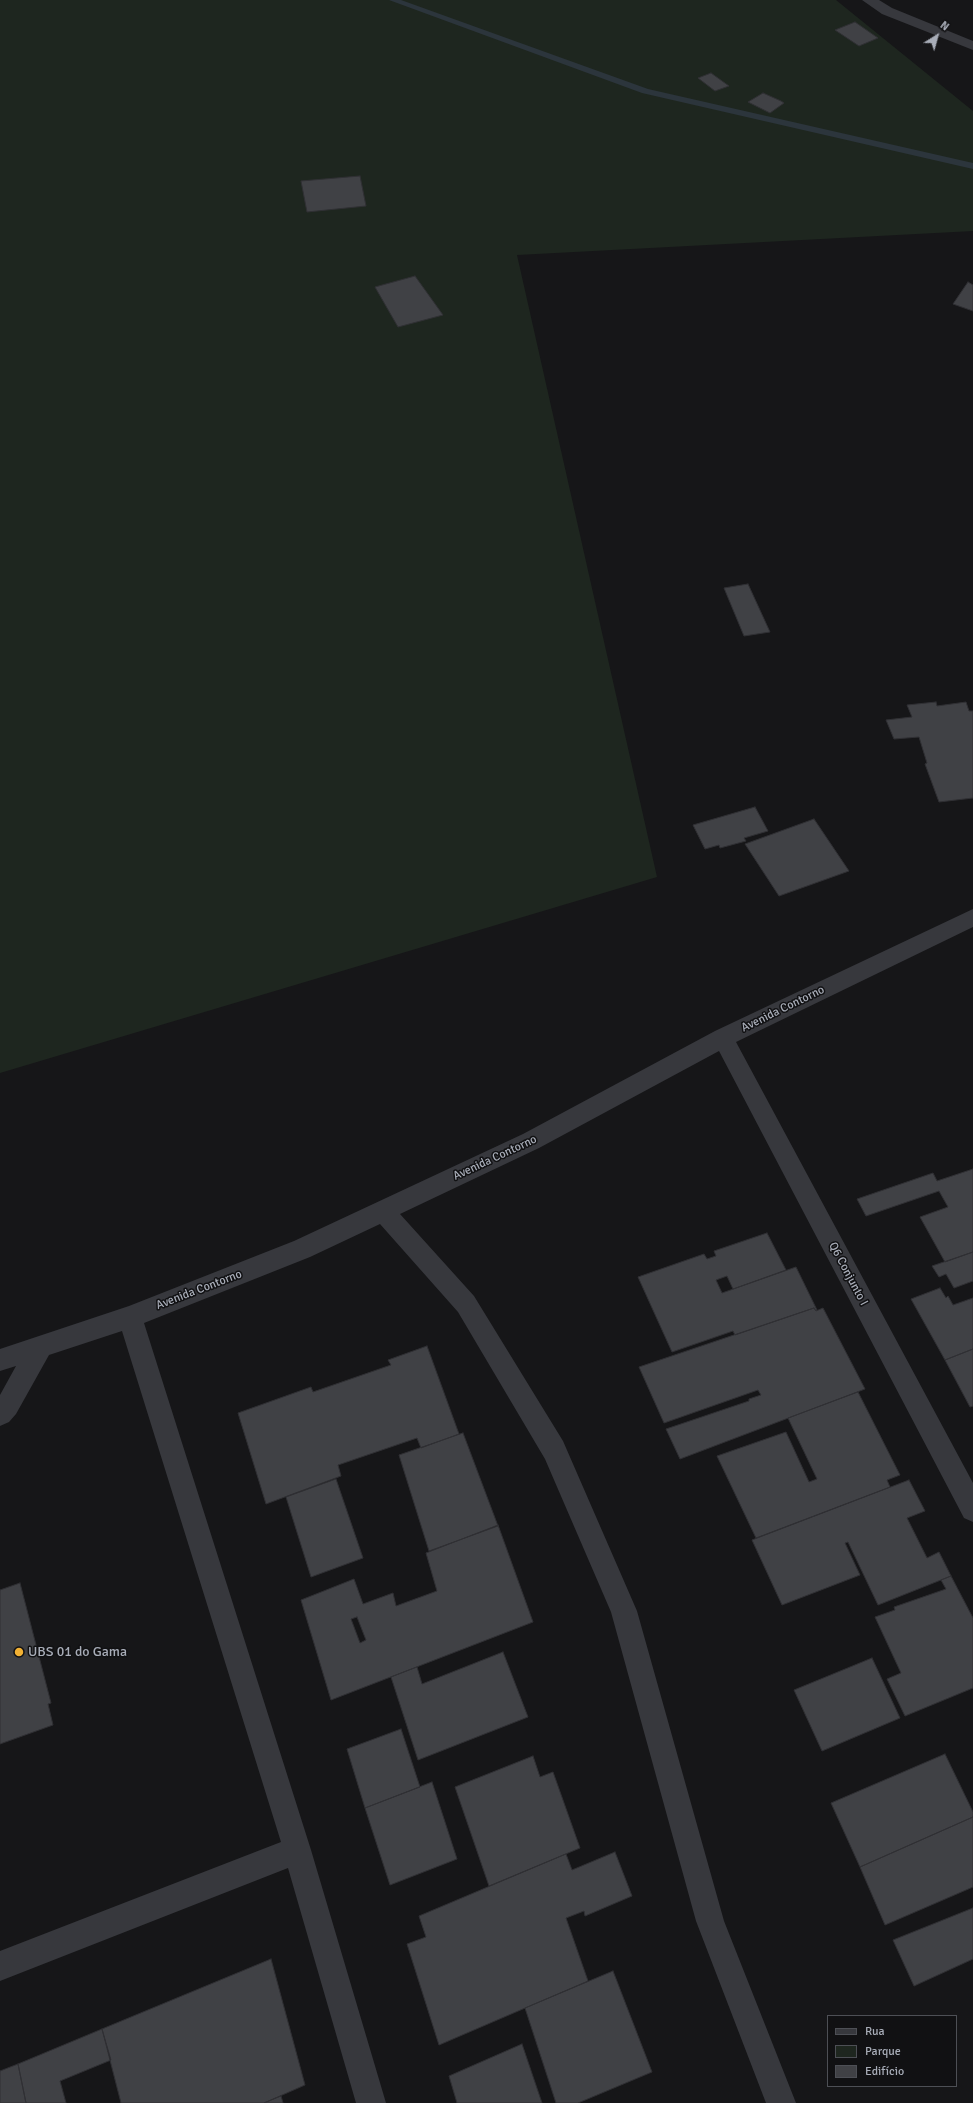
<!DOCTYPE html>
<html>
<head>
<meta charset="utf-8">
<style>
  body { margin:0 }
  #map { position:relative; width:973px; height:2103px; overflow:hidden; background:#161618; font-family:Signika,sans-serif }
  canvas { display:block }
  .legend { position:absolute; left:827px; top:2015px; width:130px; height:72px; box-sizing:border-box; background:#111113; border:1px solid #4d4f55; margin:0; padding:5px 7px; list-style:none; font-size:12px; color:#a8adb8 }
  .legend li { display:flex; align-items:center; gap:8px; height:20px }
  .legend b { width:20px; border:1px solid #4d4f55 }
  .north { position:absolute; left:917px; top:16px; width:40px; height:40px; -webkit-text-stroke:3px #111113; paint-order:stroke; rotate:37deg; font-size:11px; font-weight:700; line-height:16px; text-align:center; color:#a8adb8 }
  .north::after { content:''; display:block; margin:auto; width:14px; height:18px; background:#a8adb8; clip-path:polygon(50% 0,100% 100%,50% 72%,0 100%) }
</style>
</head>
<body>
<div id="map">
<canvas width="973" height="2103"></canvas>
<ul class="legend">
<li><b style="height:5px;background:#37383d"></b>Rua</li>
<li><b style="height:11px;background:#1e261f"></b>Parque</li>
<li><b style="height:11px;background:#404145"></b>Edifício</li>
</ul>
<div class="north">N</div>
</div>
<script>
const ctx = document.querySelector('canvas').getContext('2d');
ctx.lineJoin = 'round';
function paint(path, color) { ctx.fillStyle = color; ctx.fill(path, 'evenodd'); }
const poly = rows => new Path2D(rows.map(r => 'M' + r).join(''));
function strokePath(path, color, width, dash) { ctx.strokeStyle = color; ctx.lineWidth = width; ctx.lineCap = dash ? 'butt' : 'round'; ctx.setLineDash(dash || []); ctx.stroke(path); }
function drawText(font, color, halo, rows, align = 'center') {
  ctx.font = font + ' Signika,sans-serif'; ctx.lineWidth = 3; ctx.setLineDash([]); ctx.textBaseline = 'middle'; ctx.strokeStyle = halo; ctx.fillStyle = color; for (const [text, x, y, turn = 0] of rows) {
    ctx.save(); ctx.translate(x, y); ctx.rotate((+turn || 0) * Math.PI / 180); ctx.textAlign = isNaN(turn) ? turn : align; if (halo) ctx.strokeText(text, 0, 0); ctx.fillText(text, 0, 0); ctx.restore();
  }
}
paint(poly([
  [0,0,836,0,973,111,973,231,517,255,657,877,0,1073]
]), '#1e261f');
paint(poly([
  [389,0,401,0,648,89,973,163,973,169,642,93,389,0]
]), '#2c353c');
const building = poly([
  [855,22,878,38,859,46,835,30,855,22],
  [711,73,729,86,715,91,698,78,711,73],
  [763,93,781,101,784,103,770,113,748,102,763,93],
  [360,176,366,206,307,212,301,181,360,176],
  [415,276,443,315,398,327,375,287,415,276],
  [968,282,973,285,973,311,953,304,968,282],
  [748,584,770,632,744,636,724,588,748,584],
  [936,702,937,706,966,702,969,711,973,711,973,798,939,802,925,764,927,763,919,737,894,739,886,720,912,717,907,705,936,702],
  [755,807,768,831,744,838,746,841,720,848,719,845,705,849,693,825,755,807],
  [814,819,849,871,779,896,745,844,814,819],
  [973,1169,973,1252,945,1262,920,1217,948,1207,939,1191,866,1216,857,1199,933,1173,937,1181,973,1169],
  [767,1233,786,1270,733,1289,727,1276,716,1280,722,1293,796,1267,817,1310,816,1311,814,1308,735,1335,733,1331,672,1352,638,1277,704,1254,707,1259,716,1256,714,1251,767,1233],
  [973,1252,973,1281,954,1288,946,1274,939,1277,932,1266,973,1252],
  [940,1288,946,1298,948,1296,953,1305,973,1298,973,1349,945,1360,911,1299,940,1288],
  [814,1308,816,1311,823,1308,865,1389,680,1459,666,1429,749,1401,749,1399,761,1395,758,1390,664,1423,639,1367,814,1308],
  [427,1346,459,1434,421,1448,417,1438,338,1465,341,1476,266,1504,238,1413,311,1387,313,1392,391,1365,388,1360,427,1346],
  [973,1349,973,1406,970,1407,945,1360,973,1349],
  [858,1392,900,1475,887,1480,890,1487,756,1538,717,1456,786,1432,809,1482,817,1479,788,1418,858,1392],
  [463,1433,498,1526,429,1551,399,1455,463,1433],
  [336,1479,363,1558,311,1577,286,1497,336,1479],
  [909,1480,925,1511,907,1518,927,1558,939,1552,951,1576,878,1605,848,1542,845,1543,860,1575,782,1605,752,1540,909,1480],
  [498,1525,533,1622,331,1700,301,1600,354,1579,363,1604,393,1593,396,1606,437,1591,426,1553,498,1525],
  [357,1617,366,1640,360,1643,351,1619,357,1617],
  [951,1576,973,1618,973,1688,905,1716,887,1679,901,1673,875,1617,895,1610,894,1607,946,1589,941,1580,951,1576],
  [20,1583,51,1703,48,1704,53,1725,0,1744,0,1590,20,1583],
  [503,1652,528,1717,418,1760,391,1677,417,1667,422,1684,503,1652],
  [872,1658,900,1718,822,1751,794,1690,872,1658],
  [401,1729,420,1787,365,1808,347,1749,401,1729],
  [945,1754,973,1812,973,1817,860,1867,831,1803,945,1754],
  [533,1756,540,1777,553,1772,580,1848,489,1886,455,1787,533,1756],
  [432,1782,457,1859,390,1885,365,1808,432,1782],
  [973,1817,973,1887,885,1925,860,1867,973,1817],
  [615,1852,632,1896,585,1916,584,1911,566,1918,588,1981,439,2045,407,1944,426,1937,419,1916,566,1854,572,1870,615,1852],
  [973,1908,973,1959,914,1986,893,1940,973,1908],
  [271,1959,305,2085,264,2103,121,2103,102,2029,271,1959],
  [613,1971,652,2072,578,2103,556,2103,525,2008,613,1971],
  [102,2029,111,2060,60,2081,66,2103,26,2103,18,2064,102,2029],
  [522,2044,542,2103,457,2103,449,2076,522,2044],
  [18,2064,26,2103,0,2103,0,2071,18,2064],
  [281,2096,283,2103,264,2103,281,2096]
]);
paint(building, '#404145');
strokePath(building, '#303034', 1);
paint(poly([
  [862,0,879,0,892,8,973,41,973,50,882,14,862,0],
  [973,909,973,927,736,1042,973,1483,973,1522,964,1518,719,1051,539,1148,400,1214,474,1296,563,1441,637,1611,724,1921,796,2103,766,2103,696,1921,611,1612,545,1459,458,1312,380,1224,310,1257,144,1323,311,1850,386,2103,356,2103,288,1868,0,1981,0,1951,281,1842,122,1331,49,1355,16,1414,9,1422,0,1426,0,1395,16,1366,0,1371,0,1349,129,1306,294,1241,523,1134,715,1031,973,909]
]), '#37383d');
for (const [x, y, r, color] of [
  [19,1652,5,"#f2b134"]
]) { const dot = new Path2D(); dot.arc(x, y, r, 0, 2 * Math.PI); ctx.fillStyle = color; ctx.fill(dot); strokePath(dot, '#111113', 1.5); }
drawText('12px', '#a8adb8', '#111113', [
  ["Avenida Contorno",783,1009,-26],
  ["Avenida Contorno",495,1158,-25],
  ["Q6 Conjunto I",848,1274,62],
  ["Avenida Contorno",199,1290,-21]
]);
drawText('14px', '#a8adb8', '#111113', [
  ["UBS 01 do Gama",28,1652]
], 'left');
</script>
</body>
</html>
